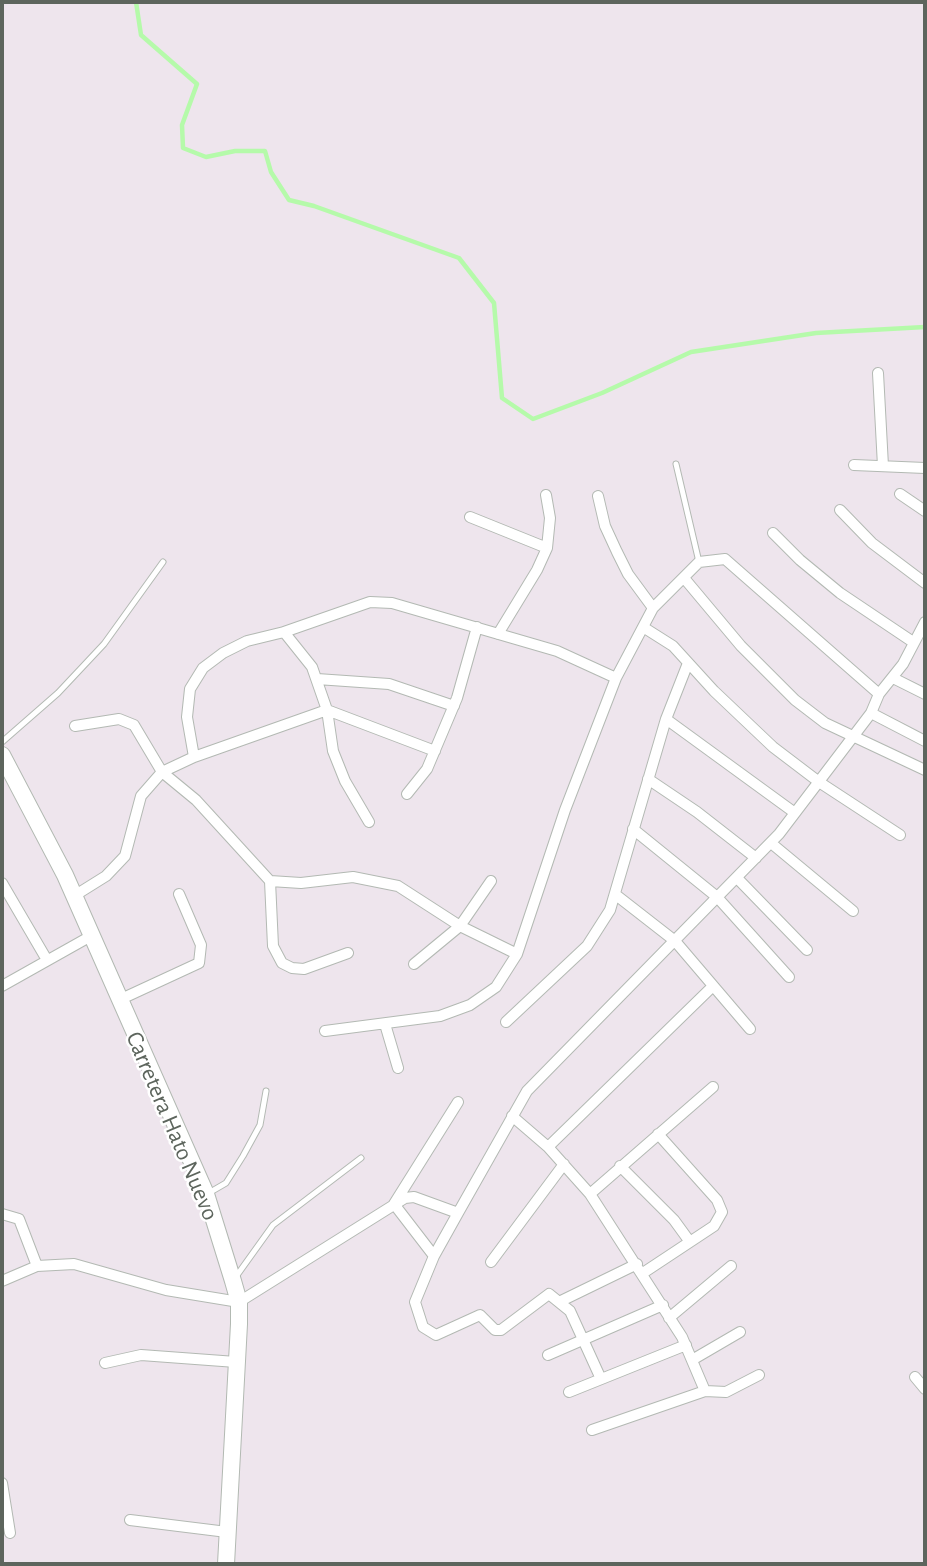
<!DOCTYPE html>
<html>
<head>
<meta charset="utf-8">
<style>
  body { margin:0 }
  #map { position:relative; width:927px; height:1566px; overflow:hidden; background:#eee5ed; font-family:"Alegreya Sans",sans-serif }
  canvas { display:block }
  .frame { position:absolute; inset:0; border:4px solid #5d655d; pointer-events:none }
</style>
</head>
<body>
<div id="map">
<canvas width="927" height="1566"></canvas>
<div class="frame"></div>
</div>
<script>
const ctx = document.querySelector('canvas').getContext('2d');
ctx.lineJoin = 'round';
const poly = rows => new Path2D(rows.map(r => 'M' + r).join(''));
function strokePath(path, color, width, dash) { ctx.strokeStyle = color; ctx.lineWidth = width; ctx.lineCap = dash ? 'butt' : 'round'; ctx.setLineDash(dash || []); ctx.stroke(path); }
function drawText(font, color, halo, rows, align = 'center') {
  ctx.font = font + ' "Alegreya Sans",sans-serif'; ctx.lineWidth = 5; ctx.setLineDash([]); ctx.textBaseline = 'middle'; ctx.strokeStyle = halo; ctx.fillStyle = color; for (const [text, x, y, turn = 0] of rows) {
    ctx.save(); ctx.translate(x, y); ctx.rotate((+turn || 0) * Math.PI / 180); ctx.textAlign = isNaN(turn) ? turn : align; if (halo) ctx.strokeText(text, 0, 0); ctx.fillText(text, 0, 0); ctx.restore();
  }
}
strokePath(poly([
  [136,2,141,35,197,84,182,125,183,148,206,157,235,151,265,151,271,172,289,200,314,206,459,258,494,303,502,398,533,419,602,393,691,352,816,333,925,327]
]), '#b5faaa', 4.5);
const lane = poly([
  [676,464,699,562],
  [2,742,58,693,104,644,163,562],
  [207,1194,226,1183,243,1156,260,1125,266,1091],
  [235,1278,273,1225,361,1158]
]);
const street = poly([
  [878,373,883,466],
  [854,465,925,468],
  [900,494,925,511],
  [598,496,605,526,617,552,628,574,653,608],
  [840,510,872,543,925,583],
  [470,517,547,548],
  [773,533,800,560,840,593,913,642],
  [684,578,741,646,795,700,825,723,925,770],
  [643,627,673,646,714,691,773,747,819,782,900,835],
  [498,634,537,570,547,548,550,518,546,495],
  [893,678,925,694],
  [317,679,389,684,454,706],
  [871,713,925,741],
  [666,719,795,813],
  [75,726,119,719,134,725,162,772,196,800,270,881,273,946,282,963,292,968,304,969,348,953],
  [194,757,187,717,190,689,203,668,223,653,247,641,284,632,370,602,392,603,557,651,616,678],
  [648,779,697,812,756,858],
  [407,794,427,769,457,698,477,627],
  [369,822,345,781,333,751,327,710,435,751],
  [633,829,717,897,789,977],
  [771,843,853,911],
  [737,878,807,950],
  [270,881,301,883,353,877,398,886,460,926,517,954],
  [2,883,47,960],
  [616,895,675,941,750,1029],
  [74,896,106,876,125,856,141,796,162,772,194,757,327,710,312,667,284,632],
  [414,964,460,926,491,881],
  [2,986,91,936],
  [119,1000,199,963,201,945,179,894],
  [506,1022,587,946,610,910,666,719,688,663],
  [385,1024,398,1068],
  [325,1031,440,1016,470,1005,496,987,517,954,565,810,616,678,653,608,699,562,725,559,879,694],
  [512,1116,548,1147,590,1194,682,1337,705,1391,592,1430],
  [548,1147,712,987],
  [620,1166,674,1220,690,1242],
  [590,1194,713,1087],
  [458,1213,434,1256,415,1302,423,1327,436,1335,480,1315,495,1330,501,1330,549,1294,570,1311,601,1379],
  [2,1214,19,1219,37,1266],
  [434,1256,394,1204,458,1102],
  [491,1262,564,1164],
  [643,1273,714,1226,722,1212,717,1200,658,1134],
  [2,1281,37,1266,74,1264,166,1290,239,1302,405,1198,414,1197,458,1213,527,1091,779,834,871,713,879,694,903,664,925,622],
  [561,1301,637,1264],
  [669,1318,731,1266],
  [548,1355,663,1305],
  [692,1360,740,1332],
  [105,1363,141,1355,236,1362],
  [915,1377,925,1389],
  [705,1391,726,1392,759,1375],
  [569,1392,686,1345],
  [2,1483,10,1533],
  [130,1520,227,1532]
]);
const secondary = poly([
  [2,755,65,875,206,1194,233,1281,239,1302,239,1324,226,1564]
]);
strokePath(lane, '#b3b9b3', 7);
strokePath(street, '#b3b9b3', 12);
strokePath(secondary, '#b2b9b2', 18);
strokePath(lane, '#fff', 5);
strokePath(street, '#fff', 10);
strokePath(secondary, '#fff', 16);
drawText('24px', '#5d655d', '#fff', [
  ["Carretera Hato Nuevo",172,1126,67]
]);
</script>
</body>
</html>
